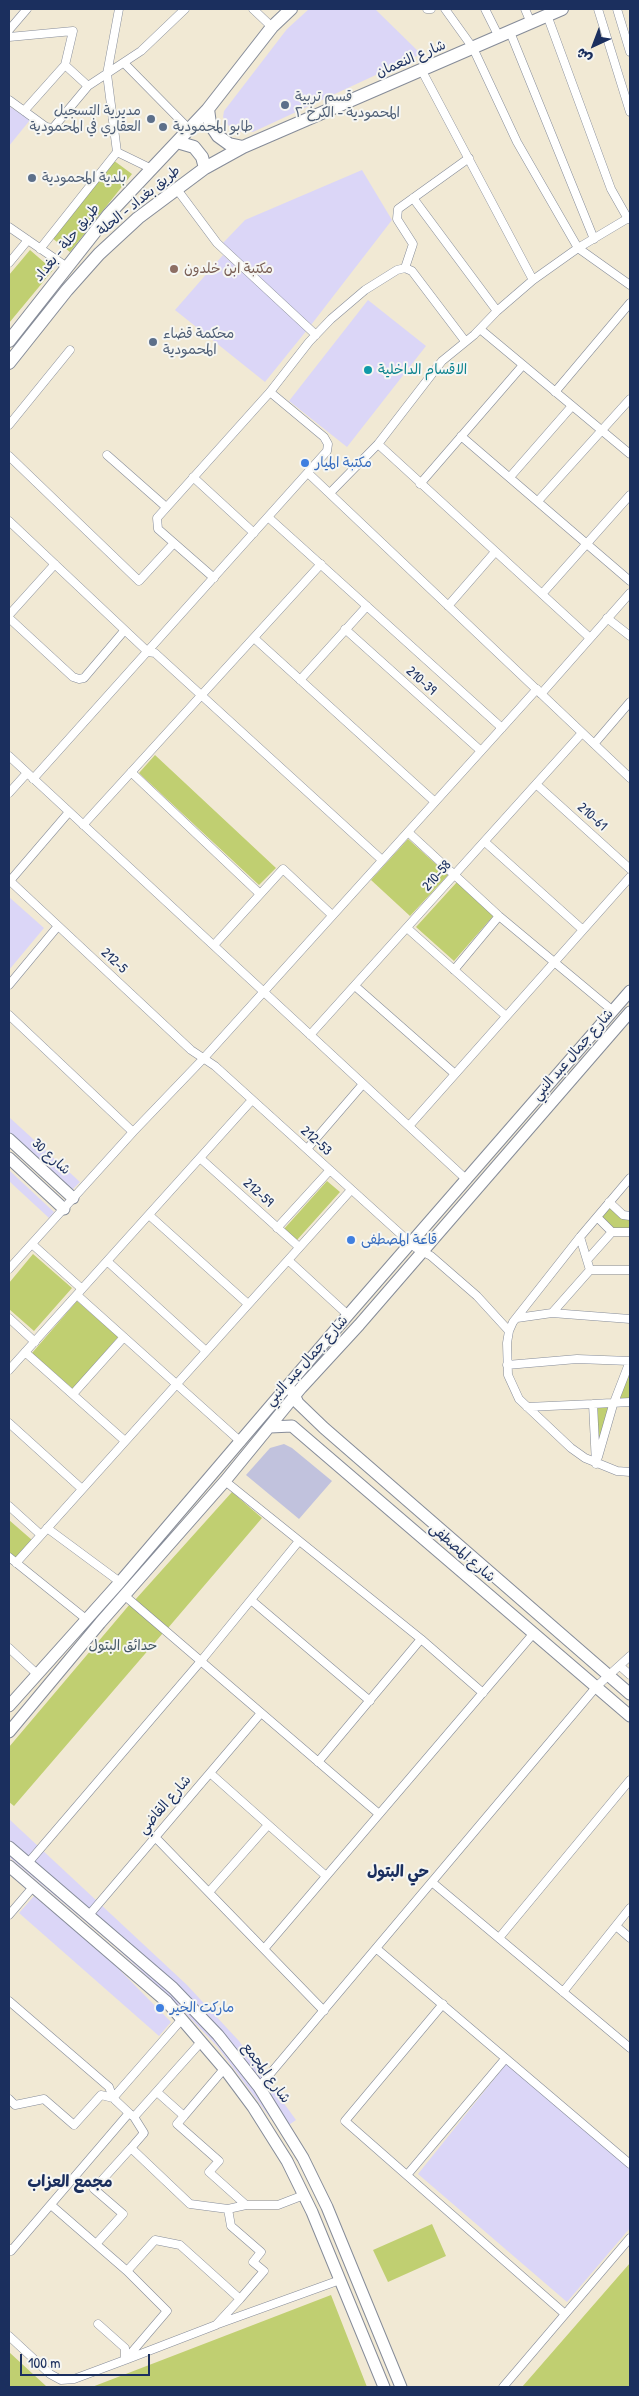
<!DOCTYPE html>
<html>
<head>
<meta charset="utf-8">
<style>
  body { margin:0 }
  #map { position:relative; width:639px; height:2396px; overflow:hidden; background:#f1e9d4; font-family:"Patrick Hand","Playpen Sans Arabic",sans-serif }
  canvas { display:block }
  .frame { position:absolute; inset:0; border:10px solid #1b2f5e; pointer-events:none }
  .north { position:absolute; left:569px; top:20px; width:50px; height:50px; -webkit-text-stroke:4px #f6f6f2; paint-order:stroke; rotate:223deg; font-size:14px; font-weight:700; line-height:20px; text-align:center; color:#1b2f5e }
  .north::after { content:''; display:block; margin:auto; width:18px; height:22px; background:#1b2f5e; clip-path:polygon(50% 0,100% 100%,50% 72%,0 100%) }
  .scale { position:absolute; left:20px; top:2354px; width:130px; height:22px; box-sizing:border-box; border:2px solid #1b2f5e; border-top:0; padding-left:6px; font-size:15px; line-height:18px; white-space:nowrap; color:#1b2f5e; -webkit-text-stroke:4px #f6f6f2; paint-order:stroke }
</style>
</head>
<body>
<div id="map">
<canvas width="639" height="2396"></canvas>
<div class="frame"></div>
<div class="north">ش</div>
<div class="scale">100 m</div>
</div>
<script>
const ctx = document.querySelector('canvas').getContext('2d');
ctx.lineJoin = 'round';
function paint(path, color) { ctx.fillStyle = color; ctx.fill(path, 'evenodd'); }
const poly = rows => new Path2D(rows.map(r => 'M' + r).join(''));
function strokePath(path, color, width, dash) { ctx.strokeStyle = color; ctx.lineWidth = width; ctx.lineCap = dash ? 'butt' : 'round'; ctx.setLineDash(dash || []); ctx.stroke(path); }
function drawText(font, color, halo, rows, align = 'center') {
  ctx.font = font + ' "Patrick Hand","Playpen Sans Arabic",sans-serif'; ctx.lineWidth = 4; ctx.setLineDash([]); ctx.textBaseline = 'middle'; ctx.strokeStyle = halo; ctx.fillStyle = color; for (const [text, x, y, turn = 0] of rows) {
    ctx.save(); ctx.translate(x, y); ctx.rotate((+turn || 0) * Math.PI / 180); ctx.textAlign = isNaN(turn) ? turn : align; if (halo) ctx.strokeText(text, 0, 0); ctx.fillText(text, 0, 0); ctx.restore();
  }
}
paint(poly([
  [309,9,375,9,421,54,253,132,235,132,226,123,223,117,224,111,287,29],
  [9,106,30,120,9,146],
  [362,170,392,220,311,325,223,243,245,220],
  [223,255,307,330,265,382,175,310],
  [368,300,426,346,347,447,289,401],
  [9,897,44,928,9,970],
  [9,1117,80,1182,72,1190,9,1133],
  [9,1170,54,1212,49,1218,9,1181],
  [9,1819,187,1985,239,2041,296,2120,280,2131,217,2046,171,1998,113,1945,9,1857],
  [34,1896,106,1956,171,2022,159,2036,19,1913],
  [507,2063,630,2166,630,2228,567,2302,418,2174]
]), '#dbd6f7');
paint(poly([
  [284,1444,292,1448,332,1481,299,1519,246,1475,270,1448]
]), '#c1c2dd');
paint(poly([
  [113,160,132,174,70,252,52,238],
  [30,250,53,270,9,323,9,275],
  [155,755,276,868,259,885,139,773],
  [408,839,448,875,410,916,371,880],
  [457,882,494,915,454,961,416,927],
  [327,1181,340,1192,297,1240,284,1229],
  [609,1202,630,1216,630,1232,612,1232,597,1217],
  [33,1254,72,1288,34,1331,9,1309,9,1283],
  [77,1301,118,1337,73,1389,32,1353],
  [630,1363,630,1402,614,1403,596,1464,593,1404,614,1403],
  [232,1492,262,1518,168,1628,135,1600],
  [9,1520,32,1540,14,1559,9,1554],
  [130,1604,163,1633,14,1806,9,1802,9,1747],
  [432,2224,446,2256,388,2282,373,2250],
  [630,2263,630,2387,522,2387],
  [331,2295,367,2387,92,2387],
  [9,2352,46,2386,45,2387,9,2387]
]), '#c0cf71');
const street = poly([
  [253,9,272,27],
  [427,9,431,9],
  [445,9,473,48,517,142,578,248,630,285],
  [485,9,499,37],
  [525,9,531,23],
  [598,9,630,112],
  [617,9,630,52],
  [547,15,611,189,628,219],
  [9,30,27,9],
  [510,32,594,239],
  [9,37,73,31,65,65,24,111],
  [124,63,189,129],
  [65,65,88,86],
  [422,71,533,280],
  [9,100,46,127,53,128,88,86,141,51,185,9],
  [117,152,152,169],
  [176,188,217,243,316,335],
  [413,198,497,311],
  [9,227,67,267],
  [40,249,117,152,107,74,119,9],
  [9,263,28,240],
  [405,268,413,244,397,219,398,209,469,158],
  [480,329,630,454],
  [555,392,630,303],
  [9,425,70,350],
  [461,436,630,581],
  [378,444,590,638],
  [107,455,166,507],
  [9,456,139,581,174,543],
  [308,473,630,778],
  [193,477,254,533],
  [510,477,572,406],
  [420,484,523,365],
  [330,493,378,444,442,361,474,335,497,311,533,280,578,248,630,217],
  [538,501,630,399],
  [268,517,502,728],
  [9,521,148,652,155,653,382,860],
  [214,578,158,529,157,518,270,392,309,342,331,319,365,290,397,270,405,268,412,271,465,341],
  [542,594,630,495],
  [448,606,495,552],
  [9,615,55,564],
  [9,618,73,677,79,679,84,678,124,631],
  [607,618,630,636],
  [345,629,481,751],
  [254,638,435,802],
  [300,680,367,606],
  [541,694,630,593],
  [594,744,630,702],
  [9,756,467,1180],
  [131,772,260,894],
  [33,779,327,451,328,444,324,437,270,392],
  [536,784,630,869],
  [9,793,27,773],
  [83,825,321,564],
  [408,832,499,916,613,1011],
  [485,842,583,930],
  [9,880,191,1050,215,1066,416,1248,431,1256,477,1296,509,1331],
  [9,882,69,812],
  [407,928,506,1016],
  [214,945,283,869,332,915],
  [454,970,499,916],
  [9,985,58,926],
  [355,986,455,1074],
  [9,1015,133,1132],
  [310,1035,582,733],
  [409,1126,630,877],
  [307,1149,363,1084],
  [200,1158,299,1247],
  [630,1178,580,1237,513,1322,509,1331,507,1343,508,1375,519,1399,571,1448,585,1458,617,1471,630,1472],
  [609,1202,623,1215,630,1216],
  [149,1215,248,1304],
  [277,1228,330,1170],
  [612,1232,630,1232],
  [32,1244,82,1289],
  [288,1260,348,1315],
  [587,1260,612,1232,597,1217],
  [107,1261,206,1351],
  [9,1269,133,1132,203,1059,537,689],
  [590,1270,630,1270],
  [77,1295,241,1442],
  [552,1313,630,1319],
  [9,1318,35,1342],
  [517,1318,552,1313,590,1270,580,1237],
  [25,1352,125,1441],
  [507,1365,577,1359,630,1361],
  [9,1370,252,1100],
  [73,1394,124,1337],
  [593,1404,630,1402],
  [527,1407,593,1404,596,1464],
  [9,1423,82,1489],
  [598,1457,613,1405,630,1361],
  [225,1481,421,1639,483,1693],
  [9,1506,41,1535],
  [47,1528,120,1582],
  [9,1557,86,1619],
  [16,1563,351,1190],
  [125,1596,379,1814],
  [251,1600,370,1701],
  [9,1648,37,1674],
  [620,1666,630,1675],
  [318,1762,421,1639],
  [210,1773,326,1876],
  [155,1837,324,2011],
  [28,1863,201,1661,299,1541],
  [433,1883,630,2048],
  [209,1892,268,1825],
  [9,1915,33,1887],
  [89,1915,261,1713],
  [616,1926,630,1938],
  [499,1938,630,1780],
  [264,1949,533,1634],
  [377,1949,630,2164],
  [563,1992,630,1908],
  [9,2001,109,2087,113,2098,182,2019],
  [443,2004,345,2121,565,2314],
  [259,2087,597,1686,630,1656],
  [157,2092,184,2116,224,2069],
  [9,2099,15,2105,44,2099,74,2125,101,2095,113,2098,129,2113],
  [184,2116,177,2124,219,2161,209,2172,246,2205,278,2205,304,2195],
  [134,2117,144,2133,131,2148,190,2204,228,2209,246,2205],
  [407,2175,505,2059],
  [51,2205,127,2271,155,2240,180,2245,240,2299,216,2325,125,2360],
  [228,2209,231,2226,261,2252,253,2262,264,2271,240,2299],
  [96,2244,123,2214,94,2189,131,2148],
  [9,2249,11,2251,129,2113,134,2117,201,2042],
  [218,2324,340,2280],
  [9,2336,50,2374,61,2380,74,2379,125,2360,125,2348,98,2324],
  [126,2359,167,2311,127,2271],
  [503,2387,630,2238]
]);
const secondary = poly([
  [9,1139,73,1198],
  [9,1158,64,1209],
  [292,1391,298,1403,324,1428,630,1694],
  [270,1427,292,1426,630,1716],
  [9,1706,120,1582,348,1315,630,991],
  [9,1732,100,1623,225,1481,301,1388,359,1325,630,1012],
  [9,1847,173,1988,218,2035,259,2087,303,2158,327,2207,401,2387],
  [9,1866,167,2002,227,2072,253,2107,287,2161,312,2212,384,2387]
]);
const primary = poly([
  [208,109,210,124,218,136,229,144,243,147],
  [177,142,194,147,202,157,205,168],
  [9,341,109,214,208,109,272,27,291,9],
  [9,363,67,290,99,254,138,218,205,168,243,147,562,9]
]);
strokePath(street, '#868c99', 9);
strokePath(secondary, '#868c99', 13);
strokePath(primary, '#868c99', 14);
strokePath(street, '#fff', 8);
strokePath(secondary, '#fff', 11);
strokePath(primary, '#fff', 12);
for (const [x, y, r, color] of [
  [285,105,5,"#5c6f8a"],
  [151,119,5,"#5c6f8a"],
  [163,127,5,"#5c6f8a"],
  [32,178,5,"#5c6f8a"],
  [174,269,5,"#8d6e63"],
  [153,342,5,"#5c6f8a"],
  [368,370,5,"#0f9aa8"],
  [305,463,5,"#3f7fe0"],
  [351,1240,5,"#3f7fe0"],
  [160,2008,5,"#3f7fe0"]
]) { const dot = new Path2D(); dot.arc(x, y, r, 0, 2 * Math.PI); ctx.fillStyle = color; ctx.fill(dot); strokePath(dot, '#f6f6f2', 2); }
drawText('14px', '#1b2f5e', '#f6f6f2', [
  ["شارع النعمان",411,59,-23],
  ["طريق بغداد - الحلة",139,201,-39],
  ["طريق حلة - بغداد",67,243,-51],
  ["210-39",421,681,42],
  ["210-61",592,817,42],
  ["210-58",437,876,-48],
  ["212-5",114,961,43],
  ["شارع جمال عبد النبي",573,1055,-49],
  ["212-53",316,1141,42],
  ["شارع 30",51,1157,42],
  ["212-59",258,1193,42],
  ["شارع جمال عبد النبي",307,1361,-48],
  ["شارع المصطفى",462,1553,41],
  ["شارع القاضي",165,1805,-49],
  ["شارع المجمع",266,2073,54]
]);
drawText('14px', '#4e5e75', '#f6f6f2', [
  ["قسم تربية",295,97],
  ["المحمودية - الكرخ ٢",295,113],
  ["مديرية التسجيل",141,111,"right"],
  ["العقاري في المحمودية",141,127,"right"],
  ["طابو المحمودية",173,127],
  ["بلدية المحمودية",42,178],
  ["محكمة قضاء",163,334],
  ["المحمودية",163,350]
], 'left');
drawText('14px', '#785e54', '#f6f6f2', [
  ["مكتبة ابن خلدون",184,269]
], 'left');
drawText('14px', '#0d838f', '#f6f6f2', [
  ["الاقسام الداخلية",378,370]
], 'left');
drawText('14px', '#366cbe', '#f6f6f2', [
  ["مكتبة الميار",315,463],
  ["قاعة المصطفى",361,1240],
  ["ماركت الخير",170,2008]
], 'left');
drawText('14px', '#445763', '#f6f6f2', [
  ["حدائق البتول",123,1646]
]);
drawText('bold 16px', '#1b2f5e', '#f6f6f2', [
  ["حي البتول",398,1873],
  ["مجمع العزاب",70,2183]
]);
</script>
</body>
</html>
